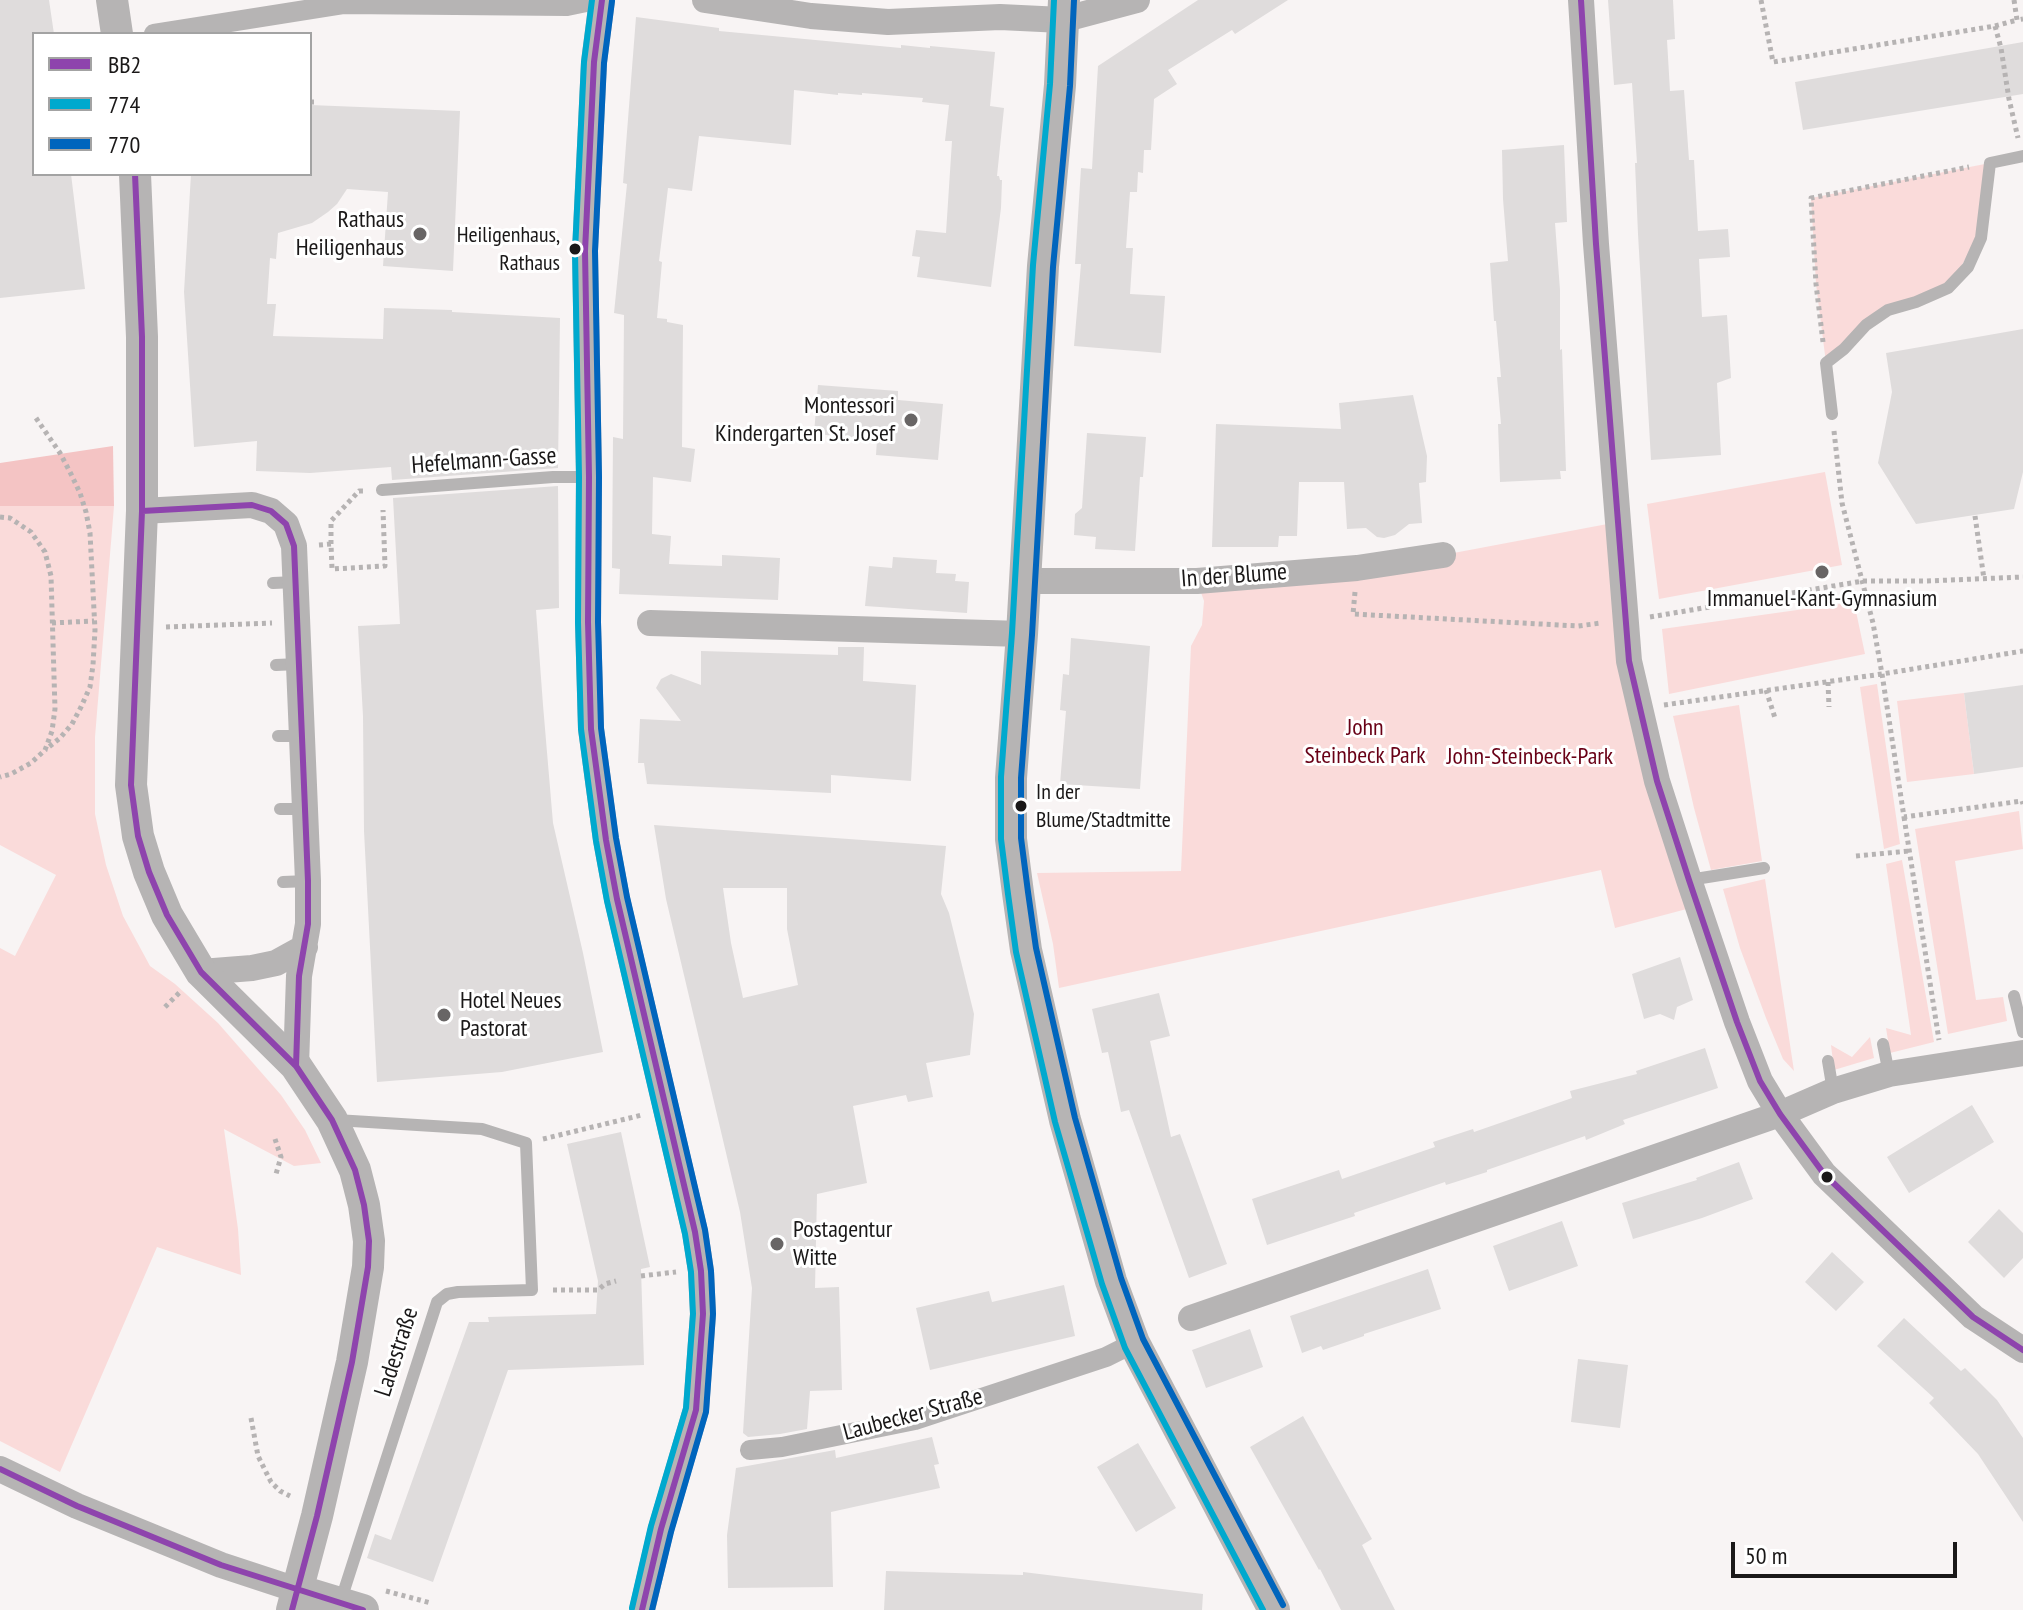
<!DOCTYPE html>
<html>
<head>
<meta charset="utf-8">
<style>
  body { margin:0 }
  #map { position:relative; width:2023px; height:1610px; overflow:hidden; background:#f8f4f4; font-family:"PT Sans Narrow",sans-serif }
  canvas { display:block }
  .legend { position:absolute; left:32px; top:32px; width:280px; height:144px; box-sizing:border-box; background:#fff; border:2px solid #a3a3a3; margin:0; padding:10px 14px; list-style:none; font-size:24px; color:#1a1818 }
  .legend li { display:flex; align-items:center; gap:16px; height:40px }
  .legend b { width:40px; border:2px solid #a3a3a3 }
  .scale { position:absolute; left:1731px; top:1542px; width:226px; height:36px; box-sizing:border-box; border:4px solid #1a1818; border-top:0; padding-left:10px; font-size:24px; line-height:28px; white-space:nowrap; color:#1a1818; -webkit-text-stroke:6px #fff; paint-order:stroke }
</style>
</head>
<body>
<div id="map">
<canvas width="2023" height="1610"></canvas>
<ul class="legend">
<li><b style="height:10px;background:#8e44ad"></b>BB2</li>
<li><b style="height:10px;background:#00a9ce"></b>774</li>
<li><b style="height:10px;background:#0065bd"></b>770</li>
</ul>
<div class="scale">50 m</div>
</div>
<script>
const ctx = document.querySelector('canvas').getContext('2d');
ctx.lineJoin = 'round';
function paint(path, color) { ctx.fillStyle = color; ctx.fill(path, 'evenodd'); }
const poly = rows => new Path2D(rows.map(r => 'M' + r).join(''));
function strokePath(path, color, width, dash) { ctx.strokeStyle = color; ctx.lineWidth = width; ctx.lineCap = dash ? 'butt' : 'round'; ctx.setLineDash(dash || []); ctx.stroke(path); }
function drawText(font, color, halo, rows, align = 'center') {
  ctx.font = font + ' "PT Sans Narrow",sans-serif'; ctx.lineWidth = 6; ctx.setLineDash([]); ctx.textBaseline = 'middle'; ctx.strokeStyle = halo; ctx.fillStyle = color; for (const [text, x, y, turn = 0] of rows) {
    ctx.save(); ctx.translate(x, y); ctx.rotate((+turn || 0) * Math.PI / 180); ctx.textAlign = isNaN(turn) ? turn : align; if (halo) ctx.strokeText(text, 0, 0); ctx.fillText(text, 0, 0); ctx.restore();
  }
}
paint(poly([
  [1990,163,1982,230,1951,284,1896,307,1826,363,1816,284,1811,198],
  [1825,472,1842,565,1659,599,1647,504],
  [0,506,114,506,95,737,95,814,106,865,123,916,150,966,175,984,218,1023,281,1095,305,1130,321,1163,294,1166,224,1129,238,1229,241,1275,157,1247,60,1472,0,1441,0,948,15,956,56,875,0,845],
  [1618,522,1629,661,1698,906,1615,928,1601,870,1059,988,1053,944,1037,873,1181,871,1191,646,1202,625,1204,601,1197,581,1443,555],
  [1854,602,1865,654,1669,694,1662,629],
  [1877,684,1900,844,1884,849,1860,687],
  [1964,693,1974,774,1907,782,1897,701],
  [1739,705,1762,861,1711,870,1694,808,1673,716],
  [2019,811,2023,849,1955,861,1976,1000,2003,997,2007,1021,1948,1034,1915,829],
  [1902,860,1934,1042,1890,1053,1886,1028,1911,1035,1886,864],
  [1765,879,1794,1071,1783,1059,1766,1018,1740,948,1723,889],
  [1870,1037,1874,1058,1834,1070,1831,1045,1852,1057]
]), '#fadbda');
paint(poly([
  [113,446,114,506,0,506,0,463]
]), '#f4c4c4');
paint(poly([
  [0,0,49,0,54,34,34,34,34,174,71,174,85,289,0,298],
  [1198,0,1288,0,1235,34,1232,30,1168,70,1177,84,1154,99,1151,150,1144,150,1143,173,1138,172,1137,192,1130,192,1126,248,1133,248,1130,294,1165,296,1161,353,1074,346,1081,264,1075,264,1081,168,1092,169,1098,66],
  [1608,0,1673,0,1675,39,1667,40,1670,91,1684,90,1689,160,1694,160,1698,231,1728,229,1730,257,1699,259,1702,317,1727,315,1731,378,1717,383,1721,455,1651,460,1638,234,1635,163,1637,163,1632,83,1614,85],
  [636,17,719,28,719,31,901,48,901,45,930,48,930,46,995,52,990,106,1004,108,997,176,999,176,1000,180,1002,180,1001,208,991,287,917,277,920,257,912,256,916,230,946,233,952,141,945,141,949,105,922,102,923,98,862,93,862,95,838,93,838,95,794,90,791,145,699,136,692,191,668,188,659,261,662,262,657,318,667,319,667,322,683,325,682,447,695,449,691,482,653,477,652,534,671,536,669,564,722,566,722,555,780,558,778,600,619,594,620,569,612,568,613,437,623,439,624,315,614,313,627,184,623,183],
  [2023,42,2023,94,1803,130,1795,82],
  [310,105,460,111,453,271,383,266,388,192,347,189,337,204,328,212,312,223,278,233,276,259,270,258,267,304,276,304,273,336,383,339,384,308,452,310,452,312,560,318,558,468,392,480,391,467,310,473,256,471,257,441,194,447,184,292,191,174,310,174],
  [1564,145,1567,222,1555,223,1560,290,1560,350,1562,349,1566,471,1560,471,1561,479,1500,482,1498,424,1501,424,1497,377,1501,377,1496,321,1494,321,1490,263,1508,261,1503,199,1502,150],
  [2023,329,2023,472,2014,509,1916,524,1878,463,1892,392,1886,353],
  [818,385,898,391,898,400,943,404,938,460,876,455,877,439,814,434],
  [1413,395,1427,456,1426,482,1419,483,1422,523,1409,524,1395,535,1384,538,1377,537,1366,528,1347,529,1344,482,1299,482,1297,536,1279,536,1278,547,1212,547,1216,424,1341,429,1339,403],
  [1087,433,1146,437,1143,477,1140,477,1135,551,1095,549,1096,537,1074,535,1075,514,1082,508],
  [558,486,559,608,536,610,543,705,553,823,583,953,603,1052,502,1072,377,1082,364,831,363,716,358,626,400,624,393,498],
  [893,557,937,560,936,573,956,574,955,581,969,582,967,613,865,606,869,566,892,568],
  [1071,638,1150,646,1140,789,1060,784,1066,711,1060,710,1063,674,1069,675],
  [838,647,864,647,863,681,916,685,911,781,831,775,831,793,647,784,644,763,638,763,640,719,681,721,656,688,661,679,671,674,701,685,701,651,838,655],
  [2023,685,2023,767,1974,774,1964,693],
  [654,825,946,846,941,894,949,913,974,1014,970,1055,926,1063,933,1097,908,1102,906,1095,853,1106,867,1183,817,1194,815,1288,839,1287,842,1390,810,1391,807,1429,780,1434,748,1437,743,1433,752,1288,740,1212,666,899],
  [723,888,787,888,787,929,798,985,743,998,731,943],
  [1680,957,1693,1000,1677,1007,1674,1020,1660,1014,1644,1019,1632,974],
  [1159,993,1170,1036,1150,1041,1171,1137,1180,1134,1227,1264,1189,1278,1129,1110,1121,1112,1108,1052,1102,1053,1092,1009],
  [1705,1048,1718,1088,1623,1120,1625,1124,1586,1140,1585,1136,1487,1170,1487,1172,1446,1185,1445,1182,1354,1213,1355,1216,1267,1245,1252,1199,1339,1170,1342,1179,1435,1147,1433,1142,1473,1129,1474,1132,1572,1098,1570,1091,1637,1074,1636,1071],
  [1972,1105,1994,1142,1909,1193,1887,1157],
  [621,1132,650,1267,641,1269,644,1365,508,1370,433,1582,367,1558,375,1534,391,1540,469,1322,489,1322,488,1317,596,1314,598,1281,567,1144],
  [1739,1162,1753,1199,1702,1218,1633,1239,1622,1203,1697,1180,1696,1178],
  [1999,1209,2023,1233,2023,1258,2004,1278,1968,1242],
  [1562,1221,1578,1266,1509,1291,1493,1246],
  [1832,1252,1864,1282,1836,1311,1805,1282],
  [1428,1269,1441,1309,1364,1334,1364,1336,1323,1350,1321,1346,1302,1353,1290,1316],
  [1064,1285,1075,1336,930,1370,916,1308,989,1291,992,1302],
  [1904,1318,1961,1371,1965,1368,1997,1400,2023,1438,2023,1522,1978,1454,1929,1403,1934,1398,1877,1346],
  [1250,1329,1263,1367,1206,1388,1192,1350],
  [1578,1359,1628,1365,1620,1428,1571,1422],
  [1303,1416,1372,1539,1362,1545,1395,1610,1341,1610,1320,1569,1319,1570,1250,1447],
  [932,1437,939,1464,934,1465,940,1488,831,1512,833,1587,728,1588,727,1535,736,1468,835,1450,836,1458],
  [1138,1443,1176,1508,1136,1532,1097,1467],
  [886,1571,1023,1575,1023,1572,1203,1594,1202,1610,884,1610]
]), '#dfdcdc');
strokePath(poly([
  [1761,0,1773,62,1995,26,2017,20],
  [2014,0,2017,20,2023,19],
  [1995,26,2001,48,2009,99,2018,138],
  [310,102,318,102],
  [1823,342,1816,284,1811,198,1969,167],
  [36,418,60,453,70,472,80,493,86,512,90,533,95,630,93,665,90,687,81,707,72,724,60,738,45,750],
  [1834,431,1842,503,1873,623,1882,674,1904,817,2022,801,2023,804],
  [1975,516,1984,579],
  [0,517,10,518,31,532,45,552,51,576,55,709,52,731,45,750,31,763,11,774,0,777],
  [331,544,331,521,359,491,364,491],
  [319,545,331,544,332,569,385,566,383,510],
  [1355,592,1353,614,1578,626,1601,623],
  [1650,617,1863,581,1927,581,2023,577],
  [52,623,94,621],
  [166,627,272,623],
  [1828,682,1829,707],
  [1766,690,1775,718],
  [1664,705,1882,674,2023,651],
  [1904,817,1939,1040],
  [1856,856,1909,851],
  [165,1007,181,991],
  [275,1139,281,1157,276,1174],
  [543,1139,642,1115],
  [641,1276,676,1272],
  [553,1290,598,1290,605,1284,616,1281],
  [251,1418,258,1456,271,1482,280,1491,290,1496],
  [386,1591,431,1603]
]), '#b6b3b3', 5, [4, 4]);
strokePath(poly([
  [1832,414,1826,363,1844,349,1866,325,1888,310,1916,302,1948,288,1968,267,1981,238,1990,163,2023,156],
  [382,490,553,477,589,477],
  [273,583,296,582],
  [276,665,298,664],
  [278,736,302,736],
  [280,809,305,809],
  [1689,880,1764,868],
  [283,882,308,881],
  [2014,996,2023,1032],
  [1883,1044,1889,1074],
  [1828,1061,1833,1091],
  [336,1120,482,1129,526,1143,532,1290,458,1292,447,1294,437,1302,340,1603]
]), '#b6b4b4', 12);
strokePath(poly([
  [154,34,343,4,567,6,596,0],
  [750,1450,782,1447,915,1420,1106,1357,1134,1343]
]), '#b6b4b4', 20);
strokePath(poly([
  [602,0,594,62,585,251,589,477,588,622,591,729,606,840,617,899,695,1232,701,1271,703,1314,696,1410,661,1529,642,1610],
  [705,0,811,16,888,22,1000,17,1062,20,1137,0],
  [1581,0,1596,244,1629,661,1657,781,1689,880,1737,1022,1760,1081,1780,1114,1824,1174,1973,1317,2023,1350],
  [142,511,252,505,271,511,286,524,294,546,308,881,308,924,299,976,296,1066],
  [1024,581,1197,581,1357,568,1443,555],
  [650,623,1022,634],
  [201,972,252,968,276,963,305,947],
  [1191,1318,1780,1114,1833,1091,1889,1074,2023,1053],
  [0,1469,77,1506,221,1565,297,1590]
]), '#b6b4b4', 26);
strokePath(poly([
  [112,0,117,34],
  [1064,0,1060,85,1043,266,1022,634,1011,778,1011,839,1018,893,1026,950,1065,1120,1111,1281,1134,1343,1274,1610],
  [135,174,142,337,142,511,131,785,138,836,149,872,167,915,201,972,296,1066,332,1120,355,1170,364,1205,369,1241,368,1267,352,1362,317,1516,292,1610],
  [297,1590,363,1610]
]), '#b6b4b4', 32);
strokePath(poly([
  [602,0,594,62,585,251,589,477,588,622,591,729,606,840,617,899,695,1232,701,1271,703,1314,696,1410,661,1529,642,1610],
  [1581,0,1596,244,1629,661,1657,781,1689,880,1737,1022,1760,1081,1780,1114,1824,1174,1973,1317,2023,1350],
  [135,174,142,337,142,511,131,785,138,836,149,872,167,915,201,972,296,1066,332,1120,355,1170,364,1205,369,1241,368,1267,352,1362,317,1516,292,1610],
  [142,511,252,505,271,511,286,524,294,546,308,881,308,924,299,976,296,1066],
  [0,1469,77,1506,221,1565,363,1610]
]), '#8e44ad', 6);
strokePath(poly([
  [592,0,584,62,575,251,579,477,578,622,581,729,596,841,607,901,685,1234,691,1272,693,1314,686,1408,651,1526,632,1608],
  [1054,0,1050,84,1033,265,1012,633,1001,777,1001,839,1008,894,1016,952,1055,1122,1102,1284,1125,1348,1263,1610]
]), '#00a9ce', 6);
strokePath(poly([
  [1074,0,1070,86,1053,267,1032,635,1021,778,1021,838,1028,892,1036,948,1075,1118,1121,1278,1143,1339,1283,1605],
  [612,1,604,63,595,251,599,477,598,622,601,728,616,838,627,897,705,1230,711,1271,713,1314,706,1412,671,1532,652,1610]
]), '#0065bd', 6);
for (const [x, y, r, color] of [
  [420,234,8,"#686565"],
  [575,249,7,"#1a1818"],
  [911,420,8,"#686565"],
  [1822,572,8,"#686565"],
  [1021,806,7,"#1a1818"],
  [444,1015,8,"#686565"],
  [1827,1177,7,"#1a1818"],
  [777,1244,8,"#686565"]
]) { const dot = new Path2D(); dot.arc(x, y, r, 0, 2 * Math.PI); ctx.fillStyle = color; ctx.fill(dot); strokePath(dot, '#fff', 3); }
drawText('22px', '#1a1818', '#fff', [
  ["Heiligenhaus,",560,236],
  ["Rathaus",560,264],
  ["In der",1036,793,"left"],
  ["Blume/Stadtmitte",1036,821,"left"]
], 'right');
drawText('24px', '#1a1818', '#fff', [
  ["Rathaus",404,220],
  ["Heiligenhaus",404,248],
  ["Montessori",895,406],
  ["Kindergarten St. Josef",895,434],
  ["Immanuel-Kant-Gymnasium",1822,599,"center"],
  ["Hotel Neues",460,1001,"left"],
  ["Pastorat",460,1029,"left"],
  ["Postagentur",793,1230,"left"],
  ["Witte",793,1258,"left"]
], 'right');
drawText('24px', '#1a1818', '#fff', [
  ["Hefelmann-Gasse",484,461,-4],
  ["In der Blume",1234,576,-4],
  ["Ladestraße",397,1352,-72],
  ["Laubecker Straße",913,1415,-15]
]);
drawText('24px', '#680016', '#fff', [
  ["John",1365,728],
  ["Steinbeck Park",1365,756],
  ["John-Steinbeck-Park",1530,757]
]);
</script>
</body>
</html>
